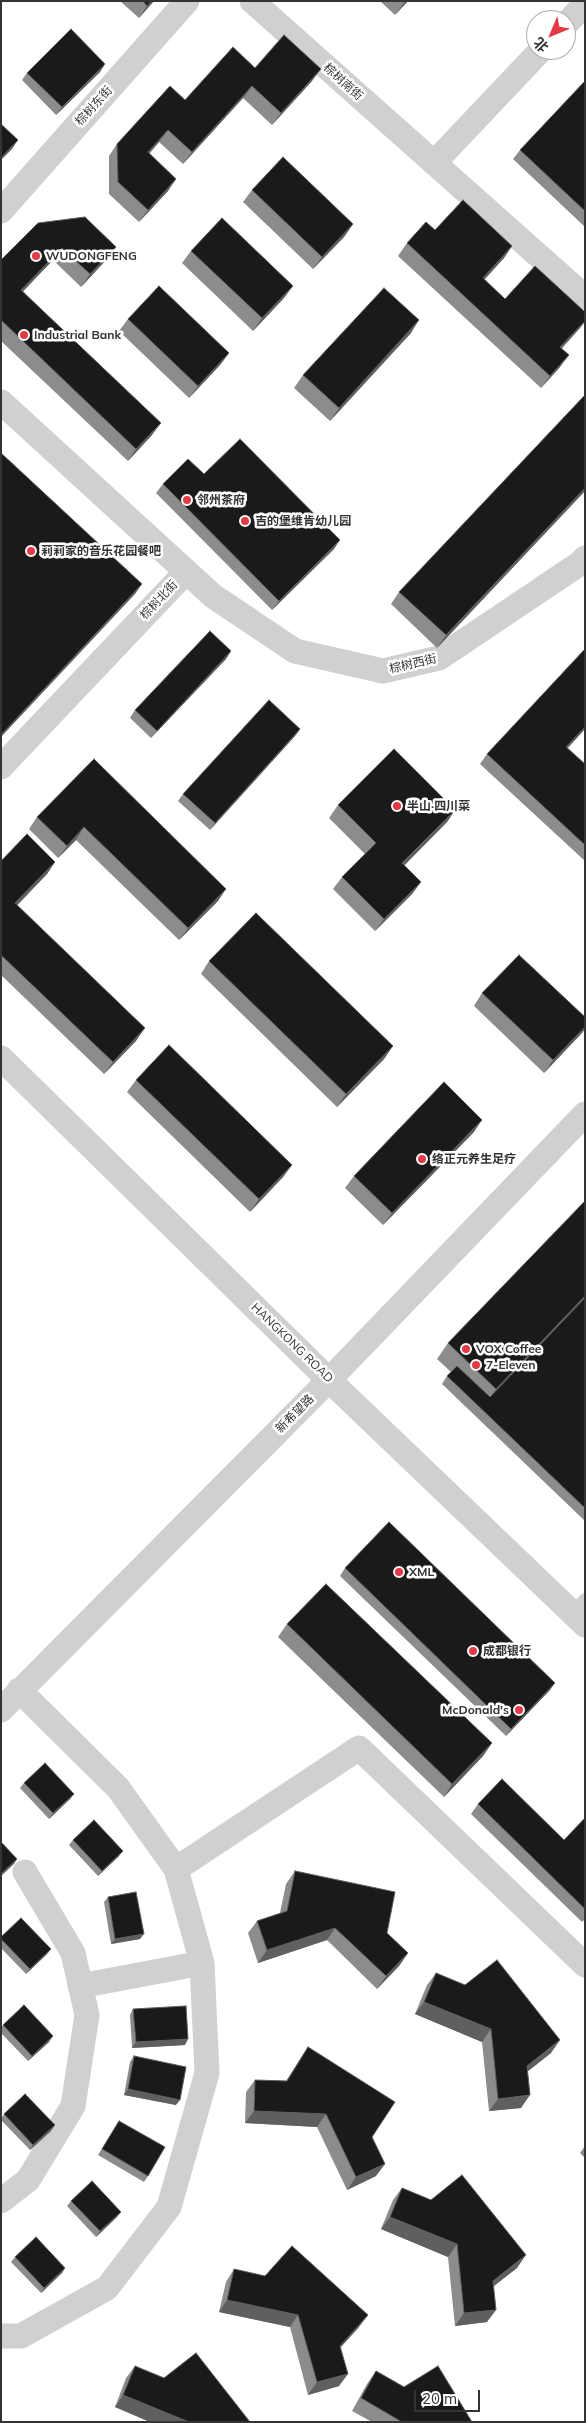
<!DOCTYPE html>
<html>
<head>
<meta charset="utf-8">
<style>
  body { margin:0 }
  #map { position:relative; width:586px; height:2423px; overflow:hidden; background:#fff; font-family:Mulish,"Noto Sans SC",sans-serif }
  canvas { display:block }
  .frame { position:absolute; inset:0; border:2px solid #333; pointer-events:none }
  .north { position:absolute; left:526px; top:10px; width:50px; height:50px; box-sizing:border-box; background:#fff; border:1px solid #adadad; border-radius:50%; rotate:225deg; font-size:14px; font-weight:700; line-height:20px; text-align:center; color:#333 }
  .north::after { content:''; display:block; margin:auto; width:18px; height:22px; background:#e63946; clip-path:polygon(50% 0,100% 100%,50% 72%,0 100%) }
  .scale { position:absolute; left:414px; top:2390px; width:66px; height:22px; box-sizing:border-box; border:2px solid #333; border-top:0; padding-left:6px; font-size:15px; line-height:18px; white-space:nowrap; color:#333; -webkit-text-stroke:4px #fff; paint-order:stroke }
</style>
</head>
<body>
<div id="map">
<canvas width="586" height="2423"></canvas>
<div class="frame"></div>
<div class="north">北</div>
<div class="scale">20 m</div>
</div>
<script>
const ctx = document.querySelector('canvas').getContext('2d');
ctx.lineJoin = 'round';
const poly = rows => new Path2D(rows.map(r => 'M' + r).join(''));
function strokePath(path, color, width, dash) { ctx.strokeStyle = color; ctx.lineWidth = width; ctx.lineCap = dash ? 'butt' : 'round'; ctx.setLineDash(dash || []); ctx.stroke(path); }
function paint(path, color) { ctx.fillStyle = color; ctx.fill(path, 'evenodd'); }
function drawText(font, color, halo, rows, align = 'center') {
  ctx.font = font + ' Mulish,"Noto Sans SC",sans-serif'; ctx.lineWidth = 5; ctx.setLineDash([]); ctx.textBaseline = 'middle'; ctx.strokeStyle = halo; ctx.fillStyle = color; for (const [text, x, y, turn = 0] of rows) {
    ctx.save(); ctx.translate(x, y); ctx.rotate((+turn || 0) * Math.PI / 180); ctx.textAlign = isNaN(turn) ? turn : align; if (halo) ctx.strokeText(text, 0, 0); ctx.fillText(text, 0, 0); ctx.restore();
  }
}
strokePath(poly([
  [572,1612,585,1599]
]), '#d0d0d0', 12);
strokePath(poly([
  [252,1,585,297],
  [566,24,585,4],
  [434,163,541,50],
  [1,211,187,1],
  [1,402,213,596,295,651,383,671,439,658,579,564,585,558],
  [1,767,186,572],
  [1,1058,329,1380,585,1625],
  [1,1710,329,1380,585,1114],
  [176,1869,359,1748,585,1965],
  [80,1986,202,1963],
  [1,2201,28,2180,73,2106,87,2015,73,1953,25,1872],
  [1,2336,21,2336,107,2288,169,2207,207,2073,202,1963,176,1869,118,1788,19,1690]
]), '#d0d0d0', 25);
paint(poly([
  [120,1,154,1,139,18],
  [380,1,408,1,395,15],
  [105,64,100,72,56,115,22,80,27,73],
  [255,68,312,81,272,125,243,98,183,164,159,142,149,154,168,191,139,222,109,194,109,156,117,144,185,100],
  [585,81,585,227,513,159,520,150],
  [252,190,353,224,344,237,313,269,243,202],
  [38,223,116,247,107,259,81,287,53,260,23,291,152,435,128,461,1,341,1,260],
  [435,230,512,246,504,258,484,280,505,299,580,328,562,348,560,367,541,388,398,256,407,243],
  [191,251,284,298,253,331,182,263],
  [128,319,229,353,220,365,189,398,119,331],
  [411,333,330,421,294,388,303,375],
  [585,395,585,491,437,648,391,604,399,592],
  [204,474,334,549,272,610,156,493,163,484],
  [585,649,585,729,568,748,585,764,585,861,480,764,487,754],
  [231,651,226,659,151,738,130,718,135,710],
  [300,729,295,736,210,830,178,801,183,794],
  [94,759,218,901,179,940,76,840,58,858,29,829,37,817],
  [338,805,455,810,447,822,404,865,421,882,412,894,375,931,333,889,342,877,365,854,329,818],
  [1,861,55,862,47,874,17,905,136,1041,104,1074,1,975],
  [209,961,393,1046,384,1059,337,1107,201,974],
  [482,993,585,1027,585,1029,581,1034,544,1073,474,1006],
  [136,1080,292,1165,283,1177,250,1212,127,1092],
  [474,1132,383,1225,345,1188,354,1176],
  [585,1201,585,1521,442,1384,447,1376,451,1372,437,1359,448,1343],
  [345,1568,550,1690,506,1736,340,1576],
  [287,1624,492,1743,483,1756,444,1797,278,1637],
  [24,1783,74,1794,70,1799,49,1819,20,1788],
  [478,1804,564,1840,585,1818,585,1919,582,1922,471,1814],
  [73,1840,119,1856,98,1876,69,1845],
  [295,1871,387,1933,408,1953,399,1966,377,1989,327,1940,258,1963,248,1933,257,1921,280,1913,286,1884],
  [108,1897,140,1939,111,1944,104,1902],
  [1,1937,51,1949,47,1954,26,1974,1,1948],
  [436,1973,551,2053,527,2072,521,2108,489,2111,482,2042,415,2014,427,1985],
  [133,2009,185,2045,132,2048,130,2015],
  [3,2025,49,2042,28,2061,1,2033,1,2028],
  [308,2047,372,2137,376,2176,347,2190,317,2127,245,2123,246,2092,255,2080,286,2081],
  [134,2056,176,2105,124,2095,130,2062],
  [4,2114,51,2131,30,2150,1,2120,1,2119],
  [119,2121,148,2176,144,2182,98,2155],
  [585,2146,585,2158,580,2153],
  [402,2188,431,2200,517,2268,493,2286,487,2322,455,2326,448,2257,381,2229,393,2200],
  [71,2201,117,2217,96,2237,67,2206],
  [15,2257,65,2268,62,2273,41,2293,11,2262],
  [234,2269,359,2327,340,2348,339,2386,308,2395,290,2327,219,2312,226,2282],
  [135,2366,250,2422,150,2422,115,2407,126,2378],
  [376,2371,404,2387,472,2422,372,2422,352,2411,367,2384]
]), '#8c8c8c');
paint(poly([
  [151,1,154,1,139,18,147,6],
  [405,1,408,1,395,15,404,3],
  [105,64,100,72,56,115,62,107],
  [321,69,312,81,272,125,281,113],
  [252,86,243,98,183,164,192,152],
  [168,130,159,142,139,165,148,152],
  [18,140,12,149,1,160,1,158],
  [176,179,168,191,139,222,148,210],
  [353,224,344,237,313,269,322,257],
  [512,246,504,258,474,291,483,278],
  [116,247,107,259,81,287,90,274],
  [62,248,53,260,13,302,21,290],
  [293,286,284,298,253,331,262,318],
  [419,320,411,333,330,421,339,408],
  [585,321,585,322,580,328,552,359,560,347],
  [229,353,220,365,189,398,198,386],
  [569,355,560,367,541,388,550,376],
  [161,423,152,435,128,461,136,449],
  [585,488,585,491,437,648,446,635],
  [340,540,334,549,272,610,279,601],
  [142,584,135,594,1,737,1,735],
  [231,651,226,659,151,738,157,731],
  [585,727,585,729,560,756,566,747],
  [300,729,295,736,210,830,215,823],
  [455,810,447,822,394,876,402,863],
  [84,827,76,840,58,858,67,846],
  [55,862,47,874,7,916,15,903],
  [421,882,412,894,375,931,384,919],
  [226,889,218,901,179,940,188,928],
  [585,1027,585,1029,581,1034,544,1073,553,1060],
  [145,1028,136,1041,104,1074,113,1062],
  [393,1046,384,1059,337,1107,346,1094],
  [482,1120,474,1132,383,1225,392,1213],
  [292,1165,283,1177,250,1212,259,1199],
  [585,1296,585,1300,485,1405,496,1389],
  [555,1683,550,1690,506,1736,511,1729],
  [492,1743,483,1756,444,1797,452,1784],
  [74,1794,70,1799,49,1819,53,1813],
  [123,1851,119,1856,98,1876,102,1871],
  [17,1859,14,1864,1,1876,1,1874],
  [335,1928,327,1940,258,1963,267,1950],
  [144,1934,140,1939,111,1944,115,1939],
  [51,1949,47,1954,26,1974,30,1969],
  [408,1953,399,1966,377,1989,386,1976],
  [424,2002,491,2029,482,2042,415,2014],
  [53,2036,49,2042,28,2061,32,2056],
  [188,2039,185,2045,132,2048,136,2042],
  [560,2040,551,2053,518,2079,527,2066],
  [128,2089,180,2100,176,2105,124,2095],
  [530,2095,521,2108,489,2111,498,2099],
  [254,2111,326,2114,317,2127,245,2123],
  [55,2125,51,2131,30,2150,33,2145],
  [385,2164,376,2176,347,2190,356,2177],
  [121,2212,117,2217,96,2237,100,2231],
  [390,2217,457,2244,448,2257,381,2229],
  [526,2255,517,2268,484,2294,493,2281],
  [65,2268,62,2273,41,2293,44,2288],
  [227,2300,298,2315,290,2327,219,2312],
  [496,2310,487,2322,455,2326,464,2313],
  [368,2315,359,2327,331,2358,340,2346],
  [348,2374,339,2386,308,2395,317,2382],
  [123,2395,189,2422,150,2422,115,2407]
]), '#5f5f5f');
const building = poly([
  [143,1,151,1,147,6,143,1],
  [71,29,105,64,62,107,27,73,71,29],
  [284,35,321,69,281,113,252,86,192,152,168,130,148,152,176,179,148,210,118,182,117,144,170,86,185,100,233,47,255,68,284,35],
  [585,81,585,211,520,150,585,81],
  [1,124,18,140,1,158,1,124],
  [283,157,353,224,322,257,252,190,283,157],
  [463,200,512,246,483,278,505,299,535,266,585,312,585,321,560,347,569,355,550,376,407,243,426,222,435,230,463,200],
  [85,217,116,247,90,274,62,248,21,290,161,423,136,449,1,320,1,260,38,223,85,217],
  [222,218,293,286,262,318,191,251,222,218],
  [159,286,229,353,198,386,128,319,159,286],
  [384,288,419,320,339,408,303,375,384,288],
  [585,395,585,488,446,635,399,592,585,395],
  [240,439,340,540,279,601,163,484,188,459,204,474,240,439],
  [1,453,142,584,1,735,1,453],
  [210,631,231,651,157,731,135,710,210,631],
  [585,649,585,727,566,747,585,764,585,845,487,754,585,649],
  [269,700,300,729,215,823,183,794,269,700],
  [394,749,455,810,402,863,421,882,384,919,342,877,376,843,338,805,394,749],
  [94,759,226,889,188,928,84,827,67,846,37,817,94,759],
  [27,834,55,862,15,903,145,1028,113,1062,1,955,1,861,27,834],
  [256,913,393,1046,346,1094,209,961,256,913],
  [519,955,585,1017,585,1027,553,1060,482,993,519,955],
  [169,1045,292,1165,259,1199,136,1080,169,1045],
  [444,1082,482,1120,392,1213,354,1176,444,1082],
  [585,1201,585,1296,496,1389,448,1343,585,1201],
  [585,1298,585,1508,447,1376,457,1366,490,1397,585,1298],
  [389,1522,555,1683,511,1729,345,1568,389,1522],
  [326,1584,492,1743,452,1784,287,1624,326,1584],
  [45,1763,74,1794,53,1813,24,1783,45,1763],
  [502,1779,564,1840,585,1818,585,1909,478,1804,502,1779],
  [94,1820,123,1851,102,1871,73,1840,94,1820],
  [1,1842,17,1859,1,1874,1,1842],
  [295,1871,395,1892,387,1933,408,1953,386,1976,335,1928,267,1950,257,1921,287,1911,295,1871],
  [136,1892,144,1934,115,1939,108,1897,136,1892],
  [21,1918,51,1949,30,1969,1,1939,1,1937,21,1918],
  [497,1960,560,2040,527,2066,530,2095,498,2099,491,2029,424,2002,436,1973,465,1985,497,1960],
  [24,2005,53,2036,32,2056,3,2025,24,2005],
  [186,2006,188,2039,136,2042,133,2009,186,2006],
  [308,2047,395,2102,372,2137,385,2164,356,2177,326,2114,254,2111,255,2080,287,2081,308,2047],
  [134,2056,186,2067,180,2100,128,2089,134,2056],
  [25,2094,55,2125,33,2145,4,2114,25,2094],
  [119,2121,165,2147,148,2176,102,2149,119,2121],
  [462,2175,526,2255,493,2281,496,2310,464,2313,457,2244,390,2217,402,2188,431,2200,462,2175],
  [92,2181,121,2212,100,2231,71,2201,92,2181],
  [36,2237,65,2268,44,2288,15,2257,36,2237],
  [292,2246,368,2315,340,2346,348,2374,317,2382,298,2315,227,2300,234,2269,265,2276,292,2246],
  [196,2353,250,2422,189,2422,123,2395,135,2366,164,2378,196,2353],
  [438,2366,472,2422,402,2422,361,2398,376,2371,404,2387,438,2366]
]);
paint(building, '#1a1a1a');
strokePath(building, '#5f5f5f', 1);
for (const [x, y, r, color] of [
  [36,256,5,"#e63946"],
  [24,335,5,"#e63946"],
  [187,500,5,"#e63946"],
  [245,521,5,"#e63946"],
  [31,551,5,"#e63946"],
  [397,806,5,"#e63946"],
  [422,1159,5,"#e63946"],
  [466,1349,5,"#e63946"],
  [476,1365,5,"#e63946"],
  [399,1572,5,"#e63946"],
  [473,1651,5,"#e63946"],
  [519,1710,5,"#e63946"]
]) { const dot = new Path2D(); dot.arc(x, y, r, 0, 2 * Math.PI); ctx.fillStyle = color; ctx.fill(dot); strokePath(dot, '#fff', 2); }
drawText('12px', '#333', '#fff', [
  ["棕树南街",343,82,42],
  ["棕树东街",94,106,-48],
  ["棕树北街",159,600,-47],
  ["棕树西街",413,664,-13],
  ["HANGKONG ROAD",292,1343,44],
  ["新希望路",295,1414,-45]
]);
drawText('bold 12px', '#333', '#fff', [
  ["WUDONGFENG",46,256],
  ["Industrial Bank",34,335],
  ["邻州茶府",197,500],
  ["吉的堡维肯幼儿园",255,521],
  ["莉莉家的音乐花园餐吧",41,551],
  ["半山·四川菜",407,806],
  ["络正元养生足疗",432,1159],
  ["VOX Coffee",476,1349],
  ["7-Eleven",486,1365],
  ["XML",409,1572],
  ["成都银行",483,1651],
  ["McDonald's",509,1710,"right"]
], 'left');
</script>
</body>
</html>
